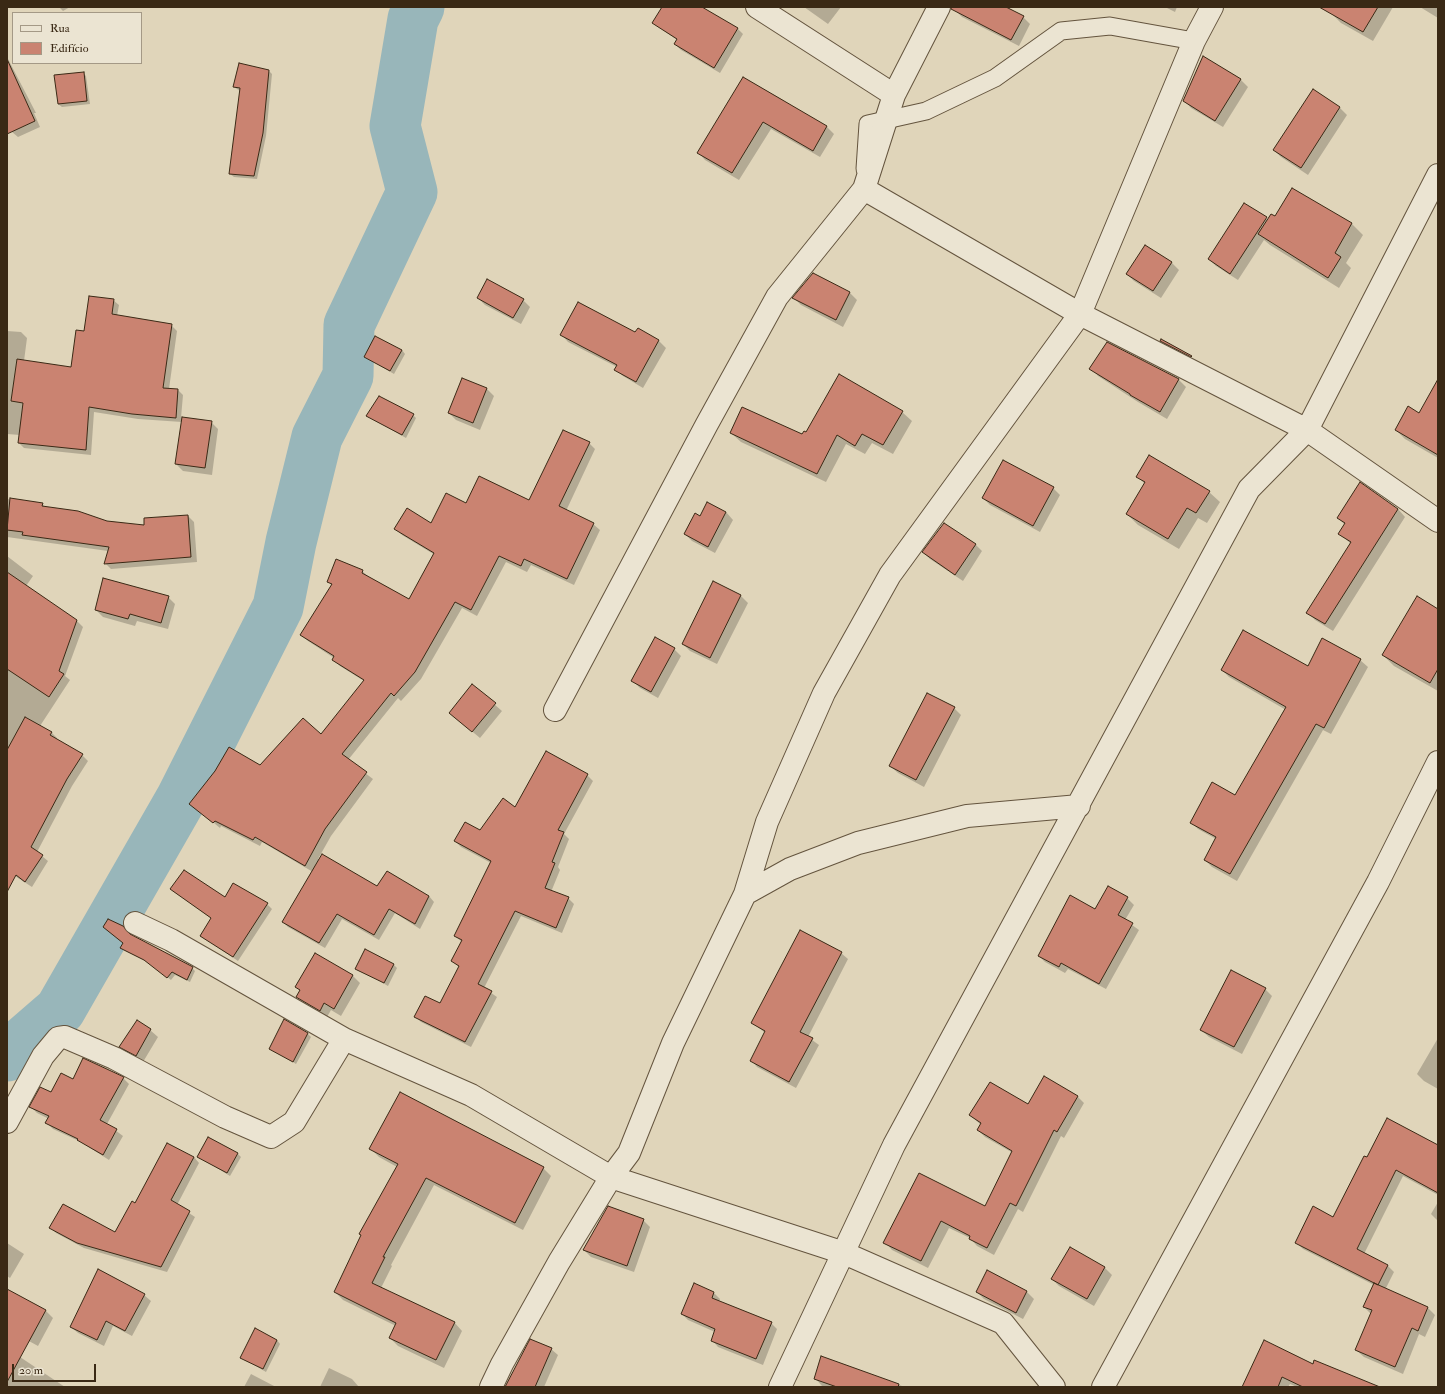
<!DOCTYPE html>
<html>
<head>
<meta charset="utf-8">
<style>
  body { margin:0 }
  #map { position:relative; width:1445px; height:1394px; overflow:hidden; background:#e0d5ba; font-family:"IM FELL Double Pica",serif }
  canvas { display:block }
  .frame { position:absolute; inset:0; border:8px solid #3a2915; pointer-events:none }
  .legend { position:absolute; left:12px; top:12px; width:130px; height:52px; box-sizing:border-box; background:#ebe4d2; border:1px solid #a49986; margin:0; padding:5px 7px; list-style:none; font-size:12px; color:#3a2915 }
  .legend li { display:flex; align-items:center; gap:8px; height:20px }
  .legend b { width:20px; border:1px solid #a49986 }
  .scale { position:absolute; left:12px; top:1364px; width:84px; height:18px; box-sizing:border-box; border:2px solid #3a2915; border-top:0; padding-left:5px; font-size:12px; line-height:14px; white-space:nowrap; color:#3a2915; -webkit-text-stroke:3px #ebe4d2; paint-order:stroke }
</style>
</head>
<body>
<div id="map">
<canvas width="1445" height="1394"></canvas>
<div class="frame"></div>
<ul class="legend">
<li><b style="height:5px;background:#ebe4d2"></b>Rua</li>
<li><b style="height:11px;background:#ca8371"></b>Edifício</li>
</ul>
<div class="scale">20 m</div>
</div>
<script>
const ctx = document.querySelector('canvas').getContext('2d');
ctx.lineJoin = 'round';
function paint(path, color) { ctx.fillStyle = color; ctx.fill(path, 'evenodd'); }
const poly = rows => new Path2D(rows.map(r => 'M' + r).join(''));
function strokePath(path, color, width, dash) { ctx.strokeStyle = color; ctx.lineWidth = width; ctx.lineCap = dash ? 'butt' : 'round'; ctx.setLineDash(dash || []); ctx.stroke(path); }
paint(poly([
  [59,7,70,7,63,11],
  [663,7,700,7,737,28,743,34,720,73,681,50,675,44,677,40,653,23],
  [804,7,841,7,828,24],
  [956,7,1004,7,1023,17,1030,24,1019,46,962,17,955,10],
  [1165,7,1177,7,1175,12],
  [1334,7,1393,7,1373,41,1341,23,1331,13],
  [1420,7,1438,7,1438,18],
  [7,57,36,113,34,113,40,127,18,137,12,132,7,121],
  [1203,57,1241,80,1248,87,1223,127,1191,108,1184,100],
  [269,71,272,74,266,136,257,179,234,177,230,174,240,91,234,87],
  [83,73,86,76,90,104,62,107,58,104],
  [744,78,783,100,788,105,827,127,834,134,820,157,771,129,739,180,705,160,698,152],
  [1313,90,1340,108,1347,115,1308,175,1281,157,1274,150],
  [1292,189,1352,224,1363,235,1346,263,1351,268,1339,288,1270,245,1264,240,1238,280,1216,266,1209,259,1244,205,1268,220,1276,217],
  [1145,246,1172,263,1179,270,1161,298,1134,281,1127,274],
  [813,274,850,293,857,300,843,327,801,305,794,298],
  [478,298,523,300,530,307,521,324,485,305],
  [113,300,119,305,117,316,171,325,177,331,169,389,178,390,183,395,181,418,211,422,218,429,212,475,183,471,176,464,182,422,138,419,94,412,91,455,24,448,19,443,20,435,7,434,7,331,21,332,27,338,24,361,72,368,85,332],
  [638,330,659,341,666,348,643,388,623,376,615,369,617,367,568,342,561,334,636,334],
  [1161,341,1191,358,1194,361,1169,348],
  [402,350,405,354,394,374,365,357],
  [1091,368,1178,379,1186,387,1167,419,1138,402,1098,376],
  [463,379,487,389,494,396,480,430,456,420,449,413],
  [1438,403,1438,458,1405,439,1396,430],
  [902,412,912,421,893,454,872,443,865,454,846,444,826,482,741,442,731,433,803,435],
  [413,415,416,418,406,438,367,416],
  [589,443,595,449,566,511,593,524,600,530,574,585,531,565,527,572,506,562,477,616,462,608,421,679,401,701,398,698,348,760,373,779,331,836,318,859,378,887,429,896,434,902,420,929,395,913,379,940,342,919,325,948,288,927,283,922,313,872,262,842,260,846,221,826,220,828,191,804,321,735,364,681,340,666,333,659,334,658,308,641,301,635,332,586,328,581,362,571,369,577,410,600,435,555,402,535,396,529,431,524,467,504,530,501],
  [1138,477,1209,492,1220,502,1207,523,1198,518,1179,549,1138,525,1127,514,1145,484],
  [1053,488,1060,495,1040,532,990,505,983,498],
  [7,499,42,504,46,508,107,522,145,526,188,516,194,522,197,562,111,569,105,563,108,551,7,537],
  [707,503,726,512,733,520,715,553,692,541,685,534,700,517],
  [1398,509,1405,517,1333,631,1315,620,1308,612,1351,544,1340,534,1345,525,1338,518],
  [975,544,982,551,963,581,930,559,923,552],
  [7,556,33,576,26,586,77,621,83,627,65,676,70,680,40,726,51,732,57,738,56,740,82,755,88,761,72,786,37,852,48,861,32,887,7,871],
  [714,582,741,596,748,603,717,664,690,651,683,644],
  [168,597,175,604,168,629,137,621,135,626,103,617,96,610],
  [1438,610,1438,691,1394,666,1383,655],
  [1323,640,1360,660,1368,667,1331,734,1323,730,1237,881,1212,867,1205,860,1216,839,1198,829,1191,822,1235,796,1286,710,1229,677,1222,670,1308,667],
  [674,649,681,656,658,698,640,688,633,681],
  [472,685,502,711,480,738,450,713],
  [954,708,961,715,924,787,898,773,890,766],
  [587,775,593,781,564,834,569,839,558,867,560,870,551,892,568,898,574,904,562,933,521,916,484,988,497,997,471,1047,421,1022,416,1017,441,1004,460,968,452,961,462,942,455,936,491,863,461,847,455,841,481,831,516,808],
  [1108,888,1127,898,1134,905,1125,920,1139,930,1106,989,1068,969,1065,973,1045,962,1039,956,1096,910],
  [171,889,267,904,272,909,238,961,201,936,212,919],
  [130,936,192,968,195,971,190,982,175,975,171,980,149,963,125,951,121,948],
  [841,953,848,959,808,1037,819,1045,796,1088,757,1067,751,1060,765,1033,753,1023],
  [315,955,353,976,360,983,341,1016,331,1010,327,1017,304,1004,297,997,300,991,296,987],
  [393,964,397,968,388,986,357,968],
  [1265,989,1272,996,1242,1054,1209,1037,1201,1030],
  [150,1030,158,1037,143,1062,127,1054,120,1046],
  [308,1034,311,1037,296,1064,270,1048],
  [1438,1038,1438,1089,1424,1081,1417,1074],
  [123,1078,129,1084,107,1124,123,1136,109,1160,81,1142,53,1129,47,1123,49,1119,37,1113,31,1107,73,1081],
  [1077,1096,1084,1103,1064,1138,1061,1136,1023,1212,1018,1209,994,1255,977,1246,970,1238,949,1228,928,1268,892,1250,885,1242,919,1174,986,1208,1013,1153,985,1137,978,1130,981,1125,970,1115],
  [371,1149,543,1168,551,1176,523,1230,434,1185,391,1265,392,1266,381,1288,454,1322,462,1331,444,1368,398,1346,390,1338,396,1326,343,1300,335,1292,397,1167,379,1157],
  [1438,1153,1438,1195,1403,1176,1364,1254,1388,1266,1394,1272,1385,1290,1428,1308,1435,1315,1425,1337,1419,1334,1403,1374,1364,1357,1356,1350,1371,1314,1364,1307,1374,1285,1303,1249,1296,1242,1334,1219,1367,1158],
  [238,1154,241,1157,230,1176,199,1157],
  [194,1157,199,1163,177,1205,195,1217,167,1272,84,1248,56,1233,51,1228,115,1233,136,1204],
  [1438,1202,1438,1221,1431,1214],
  [643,1220,650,1227,634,1272,591,1257,584,1250],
  [7,1243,24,1254,10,1278,7,1276],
  [1070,1248,1105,1268,1112,1275,1094,1306,1059,1286,1052,1279],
  [988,1272,1027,1292,1034,1299,1023,1319,984,1299,977,1292],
  [695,1285,714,1293,720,1299,719,1302,771,1323,777,1329,763,1365,718,1347,712,1340,715,1332,688,1320,682,1314],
  [7,1290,46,1311,53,1318,38,1346,7,1329],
  [144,1295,151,1301,132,1336,113,1326,104,1346,78,1333,71,1327],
  [277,1340,280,1344,266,1372,242,1358],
  [1265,1342,1360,1387,1297,1387,1290,1384,1288,1387,1243,1387],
  [8,1349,65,1387,7,1387],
  [551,1349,558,1355,544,1387,506,1387],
  [822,1358,902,1386,903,1387,822,1386,815,1378],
  [329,1368,352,1379,359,1387,320,1387],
  [251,1374,276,1387,244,1387]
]), '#0003');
strokePath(poly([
  [7,1056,60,1010,181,799,278,607,291,542,317,437,348,376,349,325,412,192,395,126,413,19,419,7]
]), '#98b6ba', 51);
const building = poly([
  [662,7,702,7,738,28,714,68,674,44,677,39,652,23,662,7],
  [951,7,1006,7,1024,16,1011,40,951,9,951,7],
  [1319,7,1378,7,1363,32,1319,7],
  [1203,56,1241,79,1215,121,1183,101,1203,56],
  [7,59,35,121,7,134,7,59],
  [239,63,269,70,263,133,254,176,229,174,240,88,233,87,239,63],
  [84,72,87,101,58,104,54,75,84,72],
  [743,77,827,126,813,151,763,122,732,173,697,153,743,77],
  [1313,89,1340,107,1301,168,1273,150,1313,89],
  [1292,188,1352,223,1335,253,1341,257,1328,278,1258,234,1271,214,1275,216,1292,188],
  [1244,203,1267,217,1230,274,1208,259,1244,203],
  [1145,245,1172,262,1153,291,1126,274,1145,245],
  [813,273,850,292,836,320,792,298,813,273],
  [487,279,524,299,513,318,477,298,487,279],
  [89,296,114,299,112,314,172,324,163,388,178,389,176,418,132,414,89,407,86,450,18,443,23,403,11,401,17,359,71,367,76,330,84,331,89,296],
  [578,302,635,332,638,328,659,340,636,382,614,370,617,365,560,335,578,302],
  [375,336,402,350,390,371,364,357,375,336],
  [1161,339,1192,356,1191,357,1160,341,1161,339],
  [1107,342,1179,379,1160,412,1130,395,1130,394,1089,369,1107,342],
  [839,374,903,411,883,445,862,434,855,446,837,435,817,474,730,433,742,407,802,434,804,431,806,432,839,374],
  [462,378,487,388,473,423,448,413,462,378],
  [1438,379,1438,455,1395,430,1408,406,1419,413,1438,379],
  [379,396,414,414,402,435,366,416,379,396],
  [182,417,212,421,205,468,175,464,182,417],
  [563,430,590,442,559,506,594,523,567,579,524,559,521,566,499,556,471,610,455,602,415,672,394,696,391,693,342,754,367,772,325,829,305,866,255,837,253,840,215,821,213,823,189,804,215,771,229,747,260,765,303,718,321,734,364,680,332,660,334,656,300,635,332,584,327,582,336,559,363,570,362,573,409,599,434,553,394,529,407,508,431,523,446,493,466,503,479,476,529,500,563,430],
  [1149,455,1210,491,1196,513,1187,508,1168,539,1126,514,1145,482,1136,477,1149,455],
  [1003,460,1054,487,1033,526,982,498,1003,460],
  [1360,482,1398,509,1325,624,1306,613,1351,542,1338,534,1345,523,1337,518,1360,482],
  [10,498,43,503,42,506,78,511,107,521,144,525,144,518,188,515,191,557,104,564,109,547,22,535,23,532,7,530,10,498],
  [707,502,726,512,708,547,684,534,695,513,700,516,707,502],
  [944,523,976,544,955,575,922,552,944,523],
  [7,572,77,620,59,671,64,674,49,697,7,669,7,572],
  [103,578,169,596,161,623,130,614,128,619,95,610,103,578],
  [713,581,741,595,710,658,682,644,713,581],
  [1417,596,1438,609,1438,669,1430,683,1382,655,1417,596],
  [1243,630,1308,666,1322,638,1361,659,1324,728,1316,724,1230,874,1204,860,1216,837,1190,823,1212,782,1235,795,1286,707,1221,670,1243,630],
  [655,637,675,648,651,692,631,681,655,637],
  [472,684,496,703,472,732,449,713,472,684],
  [927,693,955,707,916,780,889,766,927,693],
  [25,717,52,732,50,735,83,754,67,779,31,847,43,855,25,882,16,875,7,892,7,750,25,717],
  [546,751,588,774,558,830,564,832,552,862,555,863,545,888,569,897,556,928,515,911,478,984,492,991,465,1042,414,1017,425,996,440,1003,459,966,451,961,462,940,454,936,491,861,454,841,465,822,480,830,503,798,515,807,546,751],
  [322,854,377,886,387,871,429,896,415,924,389,909,374,935,337,914,319,943,282,922,322,854],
  [184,870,225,897,233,883,268,903,233,957,200,936,211,918,170,889,184,870],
  [1108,886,1128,897,1118,915,1133,923,1099,984,1061,963,1059,967,1038,956,1070,895,1095,909,1108,886],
  [108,919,123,926,130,934,193,967,187,980,172,972,167,978,144,960,120,948,123,943,103,927,108,919],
  [800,930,842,952,800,1032,813,1038,789,1082,750,1061,765,1031,751,1023,800,930],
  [365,949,394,964,384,983,355,969,365,949],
  [315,953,353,975,334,1009,324,1003,320,1011,296,997,300,990,295,987,315,953],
  [1231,970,1266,988,1234,1047,1200,1030,1231,970],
  [284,1019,308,1033,293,1062,269,1049,284,1019],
  [137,1020,151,1029,136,1056,119,1047,137,1020],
  [83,1058,124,1077,100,1120,117,1129,103,1155,77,1140,78,1139,45,1123,49,1116,29,1107,40,1087,51,1092,61,1073,73,1079,83,1058],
  [1044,1076,1078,1096,1057,1132,1054,1130,1016,1206,1010,1203,987,1248,969,1239,970,1236,941,1221,921,1261,883,1243,919,1173,985,1206,1012,1151,977,1130,981,1123,969,1115,990,1082,1028,1104,1044,1076],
  [400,1092,544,1167,515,1223,426,1178,383,1257,385,1257,372,1283,455,1322,436,1360,389,1338,396,1323,334,1292,361,1235,359,1234,398,1164,369,1149,400,1092],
  [1387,1118,1438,1145,1438,1193,1396,1170,1357,1249,1388,1265,1378,1285,1295,1243,1313,1206,1333,1217,1364,1156,1367,1157,1387,1118],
  [208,1137,238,1153,227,1173,197,1157,208,1137],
  [167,1143,194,1157,171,1200,190,1211,161,1267,77,1243,49,1228,63,1204,115,1232,132,1201,135,1203,167,1143],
  [608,1206,644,1219,627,1266,583,1250,608,1206],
  [1070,1247,1105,1267,1087,1299,1051,1279,1070,1247],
  [98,1269,145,1294,125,1331,106,1321,97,1340,70,1327,98,1269],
  [987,1270,1027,1291,1016,1313,976,1292,987,1270],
  [694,1283,714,1292,712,1298,772,1322,756,1359,711,1341,715,1329,681,1314,694,1283],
  [1374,1283,1428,1307,1418,1331,1412,1328,1395,1367,1355,1350,1372,1310,1363,1307,1374,1283],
  [7,1289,46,1310,7,1382,7,1289],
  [255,1328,277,1340,263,1369,240,1358,255,1328],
  [530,1339,552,1348,535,1387,505,1387,530,1339],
  [1264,1340,1313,1364,1314,1360,1380,1387,1303,1387,1282,1377,1278,1387,1242,1387,1264,1340],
  [821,1356,899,1384,898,1387,837,1387,814,1379,821,1356]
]);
paint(building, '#ca8371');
strokePath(building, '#3a2915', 1);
const pedestrian = poly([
  [865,169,868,124,926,111,995,78,1061,31,1110,26,1194,41]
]);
const minor = poly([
  [757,7,894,95],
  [864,189,1080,314,1307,430,1438,521],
  [555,710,707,424,777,297,864,189,894,95,939,7],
  [745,894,790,869,858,843,967,816,1079,806],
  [135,923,171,940,344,1039,471,1095,611,1177,844,1253,1003,1323,1054,1387],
  [7,1122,43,1056,58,1038,65,1037,114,1058,225,1117,271,1137,294,1122,344,1039],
  [491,1387,502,1364,559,1262,611,1177,629,1153,673,1043,745,894,767,822,824,693,890,575,1080,314,1194,41,1212,7],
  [780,1387,894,1145,1249,489,1307,430,1438,175],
  [1103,1387,1378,882,1438,762]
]);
strokePath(pedestrian, '#64543e', 19);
strokePath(minor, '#64543e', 24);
strokePath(pedestrian, '#ebe4d2', 17);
strokePath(minor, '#ebe4d2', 22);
</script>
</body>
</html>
